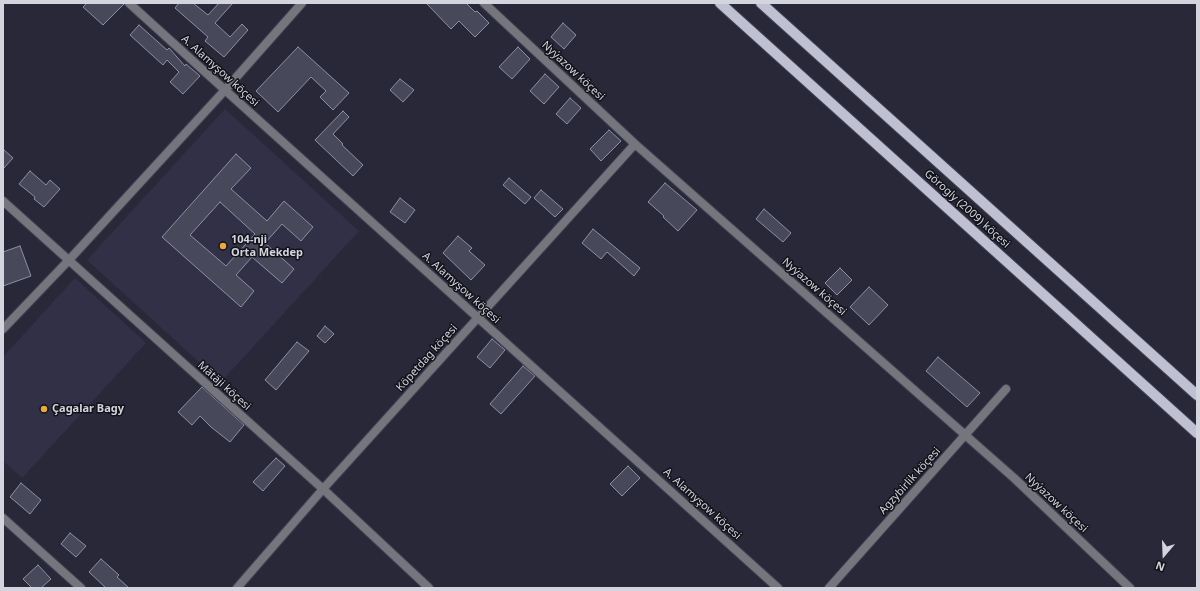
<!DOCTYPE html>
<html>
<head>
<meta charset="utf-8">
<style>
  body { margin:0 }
  #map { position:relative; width:1200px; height:591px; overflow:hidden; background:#282839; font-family:"Noto Sans",sans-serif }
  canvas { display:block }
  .frame { position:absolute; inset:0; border:4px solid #d4d4df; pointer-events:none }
  .north { position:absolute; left:1144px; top:535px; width:40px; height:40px; -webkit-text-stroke:3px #121219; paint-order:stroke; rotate:199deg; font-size:11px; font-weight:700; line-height:16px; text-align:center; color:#d4d4df }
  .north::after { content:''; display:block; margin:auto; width:14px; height:18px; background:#d4d4df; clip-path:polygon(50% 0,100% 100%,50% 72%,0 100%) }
</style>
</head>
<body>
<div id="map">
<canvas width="1200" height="591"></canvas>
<div class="frame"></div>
<div class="north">N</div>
</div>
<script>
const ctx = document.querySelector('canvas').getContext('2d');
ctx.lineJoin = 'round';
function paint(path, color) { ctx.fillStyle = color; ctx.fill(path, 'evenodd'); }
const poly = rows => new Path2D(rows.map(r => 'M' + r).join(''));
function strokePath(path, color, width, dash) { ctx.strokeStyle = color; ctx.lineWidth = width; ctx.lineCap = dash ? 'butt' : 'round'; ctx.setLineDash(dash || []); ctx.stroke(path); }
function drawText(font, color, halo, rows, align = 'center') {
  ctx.font = font + ' "Noto Sans",sans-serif'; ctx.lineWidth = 3; ctx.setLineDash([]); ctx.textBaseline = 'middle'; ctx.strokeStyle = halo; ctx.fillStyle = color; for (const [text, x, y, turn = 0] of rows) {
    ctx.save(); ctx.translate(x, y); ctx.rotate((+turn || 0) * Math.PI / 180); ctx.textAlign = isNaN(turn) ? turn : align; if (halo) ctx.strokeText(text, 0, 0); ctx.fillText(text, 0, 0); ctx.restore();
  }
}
paint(poly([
  [225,109,359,231,221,382,87,260],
  [75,278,146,343,22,478,3,461,3,357]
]), '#313047');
const building = poly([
  [87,3,124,3,124,4,103,25,83,7,87,3],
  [179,3,193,3,208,15,219,3,233,3,215,23,230,37,242,24,248,30,224,57,205,41,208,37,175,8,179,3],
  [426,3,466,3,475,12,477,11,489,23,475,37,459,21,451,29,426,3],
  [563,23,576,35,564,49,551,37,563,23],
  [139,25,167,50,169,48,185,66,186,64,200,76,183,94,170,82,179,72,167,60,163,65,130,35,139,25],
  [298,47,349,93,333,110,320,97,326,91,311,77,278,112,256,91,298,47],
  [518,47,530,59,512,79,499,67,518,47],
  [545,74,559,87,544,104,530,91,545,74],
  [400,79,414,90,403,102,390,90,400,79],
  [570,98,581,108,567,124,556,114,570,98],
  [343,111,349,117,333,134,343,144,342,145,363,165,353,176,315,140,343,111],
  [609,130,621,141,601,161,590,149,609,130],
  [3,149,13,158,3,169,3,149],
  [236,154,251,168,231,189,267,221,284,201,313,227,301,241,282,224,265,243,294,269,282,283,252,257,236,275,254,291,241,307,162,237,236,154],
  [220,202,255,234,226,266,190,235,220,202],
  [30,171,46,185,50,180,60,189,44,207,34,199,35,197,19,184,30,171],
  [509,178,531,197,525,204,503,185,509,178],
  [665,183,697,210,678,231,663,217,664,216,648,202,665,183],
  [541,190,563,209,555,217,534,198,541,190],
  [400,198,415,210,405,223,390,212,400,198],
  [764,209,791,233,783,242,756,219,764,209],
  [593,229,640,268,634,276,607,252,601,259,582,243,593,229],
  [458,236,472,248,469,251,485,265,471,280,443,253,458,236],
  [20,246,31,276,3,286,3,252,20,246],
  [840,268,852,280,837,295,825,283,840,268],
  [869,287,888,305,869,325,850,307,869,287],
  [325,326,334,334,325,343,317,336,325,326],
  [492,339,505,350,490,368,477,357,492,339],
  [297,342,309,351,276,390,265,380,297,342],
  [938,357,980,393,967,407,926,371,938,357],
  [523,366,535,376,501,414,490,404,523,366],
  [202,387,244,425,230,442,211,427,200,416,192,425,178,412,202,387],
  [276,458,285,466,263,491,253,482,276,458],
  [628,466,640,478,622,496,610,484,628,466],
  [21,483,41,500,30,514,10,497,21,483],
  [70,533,86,546,76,557,61,544,70,533],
  [101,559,119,575,117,577,129,588,106,588,89,572,101,559],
  [38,565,51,579,41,588,32,588,23,579,38,565]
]);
paint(building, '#48485b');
strokePath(building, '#8f8fa4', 1);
const street = poly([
  [129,3,225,90,778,588],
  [484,3,635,144,1014,478,1130,588],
  [3,201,323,489,429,588],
  [3,329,69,260,225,90,302,3],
  [3,518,81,588],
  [237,588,323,489,635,144],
  [829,588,1006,389]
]);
const primary = poly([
  [720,3,1197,433],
  [761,3,1197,395]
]);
strokePath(street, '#444454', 10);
strokePath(primary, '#444454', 12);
strokePath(street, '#75757e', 8);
strokePath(primary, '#c0c0d3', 10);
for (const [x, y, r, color] of [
  [223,246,4,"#eca93a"],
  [44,409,4,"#eca93a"]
]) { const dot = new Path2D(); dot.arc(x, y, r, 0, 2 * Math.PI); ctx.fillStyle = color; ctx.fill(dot); strokePath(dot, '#121219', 1.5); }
drawText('11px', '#d4d4df', '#121219', [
  ["A. Alamyşow köçesi",220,71,42],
  ["Nyýazow köçesi",573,71,43],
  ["Görogly (2009) köçesi",967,209,42],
  ["Nyýazow köçesi",814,287,41],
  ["A. Alamyşow köçesi",461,288,42],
  ["Köpetdag köçesi",427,358,-48],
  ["Mätäji köçesi",224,386,42],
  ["Agzybirlik köçesi",910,481,-48],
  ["Nyýazow köçesi",1056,503,43],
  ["A. Alamyşow köçesi",702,504,42]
]);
drawText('bold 11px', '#d4d4df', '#121219', [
  ["104-nji",231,240],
  ["Orta Mekdep",231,253],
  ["Çagalar Bagy",52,409]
], 'left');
</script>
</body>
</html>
